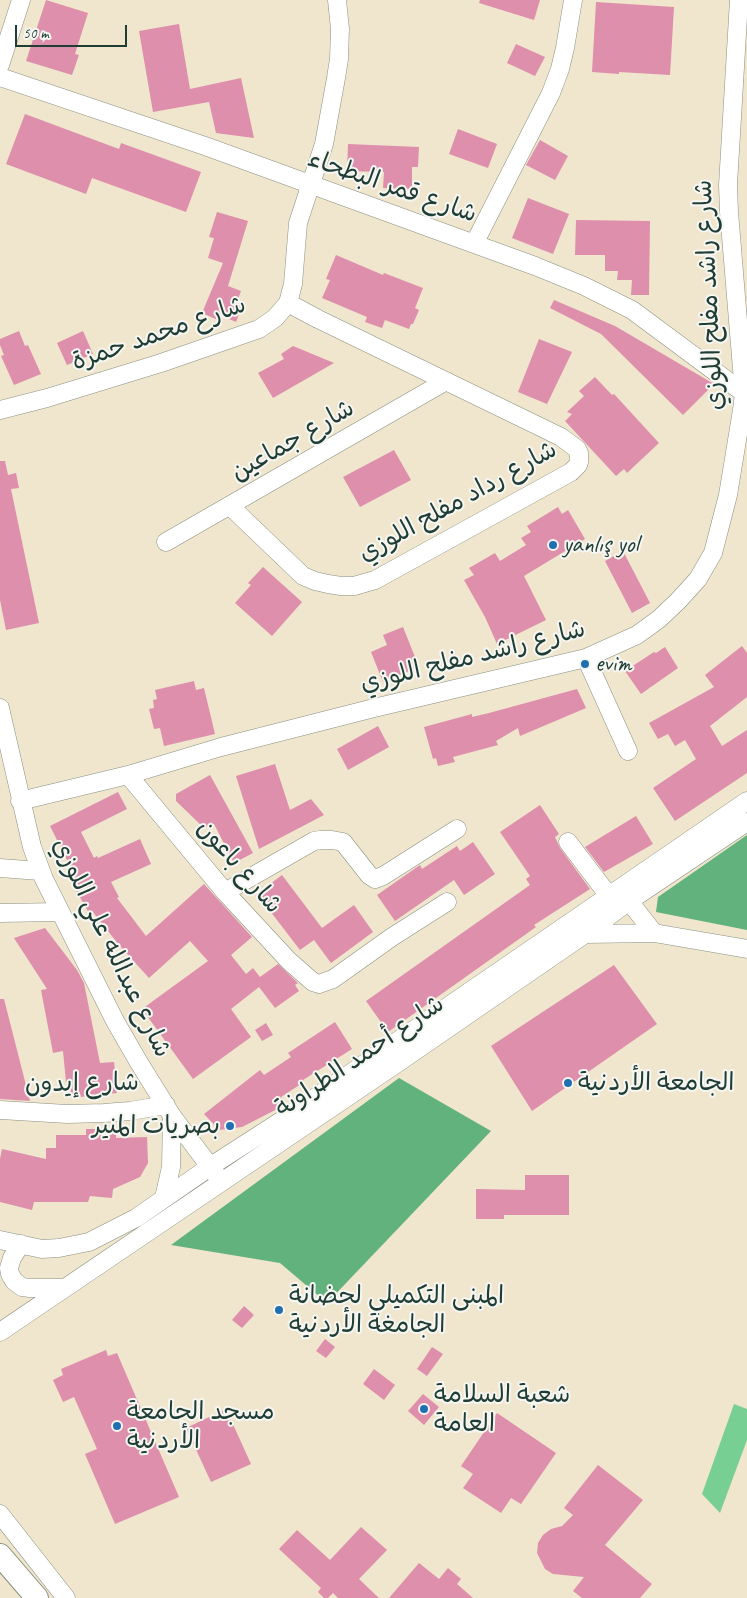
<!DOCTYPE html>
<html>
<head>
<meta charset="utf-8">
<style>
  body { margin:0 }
  #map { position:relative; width:747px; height:1598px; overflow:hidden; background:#f0e5cd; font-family:Caveat,sans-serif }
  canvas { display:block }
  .scale { position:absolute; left:15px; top:25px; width:112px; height:22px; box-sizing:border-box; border:2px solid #1f3d34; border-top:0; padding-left:6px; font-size:15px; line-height:18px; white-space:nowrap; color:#1f3d34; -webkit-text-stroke:4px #f6f6f2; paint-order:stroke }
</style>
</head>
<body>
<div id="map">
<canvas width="747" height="1598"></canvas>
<div class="scale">50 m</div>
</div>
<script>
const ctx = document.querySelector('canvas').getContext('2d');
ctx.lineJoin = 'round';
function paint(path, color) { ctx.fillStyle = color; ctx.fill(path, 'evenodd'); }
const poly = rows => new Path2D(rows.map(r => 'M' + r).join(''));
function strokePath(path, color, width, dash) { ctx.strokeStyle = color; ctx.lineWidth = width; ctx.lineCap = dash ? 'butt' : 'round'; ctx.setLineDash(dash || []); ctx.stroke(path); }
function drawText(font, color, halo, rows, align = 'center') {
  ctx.font = font + ' Caveat,"Playpen Sans Arabic",sans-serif'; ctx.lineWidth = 4; ctx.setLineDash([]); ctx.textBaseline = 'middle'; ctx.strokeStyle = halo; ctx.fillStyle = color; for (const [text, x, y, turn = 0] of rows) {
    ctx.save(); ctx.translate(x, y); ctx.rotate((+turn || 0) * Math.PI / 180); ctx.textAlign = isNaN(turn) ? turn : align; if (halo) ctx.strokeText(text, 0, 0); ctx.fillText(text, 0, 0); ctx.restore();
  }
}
paint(poly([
  [734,1404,747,1409,747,1440,720,1513,702,1494]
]), '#78cf93');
paint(poly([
  [747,835,747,930,656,912,658,897],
  [399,1078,491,1131,327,1303,280,1263,171,1245]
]), '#62b27d');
paint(poly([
  [46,0,88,13,75,54,79,55,72,75,26,61],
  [480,0,540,0,534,20,479,3],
  [596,2,674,7,670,75,619,72,619,74,592,72],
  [179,24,190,89,241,78,254,138,216,133,209,102,153,112,139,31],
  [516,44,545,57,535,76,507,63],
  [25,114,119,149,121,143,201,172,186,212,92,178,86,194,6,164],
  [458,129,497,144,488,168,449,154],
  [540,140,568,156,555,180,526,165],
  [348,144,419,147,418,167,412,167,412,189,383,188,384,172,347,171],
  [528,198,569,214,553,254,512,238],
  [217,212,248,221,228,286,241,291,236,304,242,307,236,322,222,316,220,321,202,313,223,263,208,258,214,238,209,237],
  [576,220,650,221,649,295,631,295,632,280,617,280,618,271,605,271,605,255,575,255],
  [336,255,383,275,384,273,423,288,415,308,419,310,413,324,411,324,409,329,385,320,382,328,365,322,367,317,322,298,330,280,326,279],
  [554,300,615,326,714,384,683,415,601,334,550,308],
  [19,331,25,346,28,345,41,374,14,385,1,356,4,355,0,345,0,339],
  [83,331,93,354,67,365,57,343],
  [539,339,572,352,547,404,518,392],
  [293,346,334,363,273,398,258,373,284,359,281,354],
  [595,377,612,395,614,394,659,443,627,473,624,469,616,476,565,421,572,414,567,412,584,396,579,391],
  [394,450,411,480,360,507,343,477],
  [0,461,5,461,8,475,16,473,19,488,11,489,39,623,6,630,0,600],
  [558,507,562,514,568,510,585,539,524,576,546,620,497,644,485,617,464,580,474,575,469,568,495,553,500,561,526,545,521,538,531,532,527,526],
  [623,551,650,603,632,613,605,561],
  [263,567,302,602,272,636,235,603,251,585,248,583],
  [403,627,419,667,383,682,371,652,387,645,383,635],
  [742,646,747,653,747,697,710,726,722,746,747,730,747,773,675,821,653,788,696,759,685,740,675,746,668,734,658,739,649,723,714,687,705,675],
  [665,647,678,668,641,694,625,671,654,652,656,653],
  [194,681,196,690,204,688,215,734,164,746,160,728,154,729,149,709,154,708,153,700,157,699,155,690],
  [577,689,586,708,520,736,518,728,496,741,498,745,453,757,455,762,438,766,436,758,433,759,424,727,472,714,472,717,489,713],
  [378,726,389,747,348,770,337,749],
  [275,764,290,810,311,799,324,815,259,849,236,776],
  [210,775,253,853,234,863,214,824,204,828,176,801,176,794],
  [118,792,127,809,81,832,94,858,97,856,98,858,140,839,151,864,111,882,119,897,117,898,146,936,204,884,252,937,231,955,246,974,253,968,260,977,278,964,298,983,295,985,299,991,275,1008,259,987,231,1009,251,1037,193,1079,142,1009,208,961,190,941,149,978,119,945,92,911,89,913,66,873,72,870,50,826],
  [540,805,559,834,555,837,560,848,590,889,534,925,536,927,388,1032,366,1001,530,885,526,879,530,876,500,832],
  [636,816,653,844,604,872,585,847],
  [473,842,495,874,464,895,454,880,395,921,377,895,420,865,422,869,457,846,460,851],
  [282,875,322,928,354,905,373,932,331,963,314,940,300,950,257,894],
  [45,928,77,970,84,983,100,1063,114,1062,117,1093,71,1098,70,1081,66,1082,63,1051,53,1053,41,990,47,989,14,938],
  [614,965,657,1024,532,1111,491,1046],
  [0,999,4,999,30,1101,0,1099],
  [335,1022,352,1049,303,1080,304,1082,281,1097,287,1104,242,1127,219,1130,204,1114,260,1070,264,1075,291,1057,288,1053],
  [266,1023,273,1035,262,1041,255,1030],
  [86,1129,116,1129,116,1138,147,1137,148,1163,140,1177,113,1189,112,1198,90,1196,88,1202,34,1202,32,1210,0,1202,0,1159,2,1149,46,1159,46,1148,56,1148,56,1135,86,1135],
  [525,1175,569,1175,569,1215,504,1215,504,1219,476,1219,476,1189,525,1190],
  [244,1306,254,1315,242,1328,232,1320],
  [325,1339,335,1347,326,1358,316,1351],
  [432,1347,443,1354,427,1376,417,1369],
  [106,1350,108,1356,117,1353,179,1497,115,1524,85,1454,97,1449,74,1397,63,1402,53,1380,63,1375,61,1369],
  [374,1369,395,1385,384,1400,363,1384],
  [423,1394,439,1407,424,1425,408,1411],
  [226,1409,251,1464,211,1482,186,1428],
  [497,1413,556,1453,521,1504,511,1498,501,1513,463,1488,473,1474,461,1466],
  [598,1465,643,1500,605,1545,652,1584,640,1598,582,1598,573,1591,584,1577,553,1574,545,1569,537,1553,538,1543,543,1535,551,1529,562,1526,573,1515,564,1508],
  [361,1527,387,1550,359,1579,379,1598,338,1598,333,1593,328,1598,324,1598,318,1592,321,1588,279,1549,297,1530,330,1560],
  [419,1563,439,1579,448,1568,461,1579,457,1584,473,1598,389,1598]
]), '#de8fab');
const minor = poly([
  [0,65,21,0],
  [0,77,205,146,535,266,584,286,632,310,744,393],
  [475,242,551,93,560,69,565,48,573,0],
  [0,410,47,398,161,363,259,329,275,318,288,303,293,284,298,223,324,144,336,78,339,59,340,29,337,0],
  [230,506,303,576,315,581,328,584,341,586,354,586,375,580,571,472,578,465,579,462,579,453,577,449,561,437,318,319,288,303],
  [166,542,446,381],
  [586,658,628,751],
  [0,708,32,847,44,879,115,1021,138,1061,172,1116,217,1176],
  [128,775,225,892,289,961,313,982,319,984,333,979,392,937,447,902],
  [20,801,128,775,221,747,374,708,586,658,637,635,659,619,678,601,698,579,713,553,728,495,742,410,744,393,729,212,728,185,739,0],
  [568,842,609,896],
  [0,868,40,871],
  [225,892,314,841,320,840,332,840,343,842,369,875,375,879,383,876,457,829],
  [629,901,654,933],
  [0,913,60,912],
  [585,934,654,933,747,949],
  [0,1110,67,1114,104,1113,130,1111,166,1105],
  [164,1198,171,1167,172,1116],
  [0,1240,42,1249,59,1248,89,1242,136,1218,211,1166,284,1119,747,801],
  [21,1244,12,1258,9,1268,10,1274,14,1281,22,1287,30,1288,63,1288],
  [0,1332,399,1062,585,934,629,901,747,822],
  [0,1514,66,1598]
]);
const major = poly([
  [0,1555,37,1598]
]);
strokePath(minor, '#889180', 19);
strokePath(major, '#889180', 24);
strokePath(minor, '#fff', 18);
strokePath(major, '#fff', 22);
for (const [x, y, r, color] of [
  [553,545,5,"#1f6fb2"],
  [585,664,5,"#1f6fb2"],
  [568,1083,5,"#1f6fb2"],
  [230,1126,5,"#1f6fb2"],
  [279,1310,5,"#1f6fb2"],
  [424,1409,5,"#1f6fb2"],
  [117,1426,5,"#1f6fb2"]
]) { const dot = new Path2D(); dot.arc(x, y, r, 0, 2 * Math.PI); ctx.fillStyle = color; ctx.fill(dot); strokePath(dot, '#f6f6f2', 2); }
drawText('25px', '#1f3d34', '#f6f6f2', [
  ["شارع قمر البطحاء",392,187,19],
  ["شارع راشد مفلح اللوزي",710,295,-93],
  ["شارع محمد حمزة",159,334,-19],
  ["شارع جماعين",293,441,-30],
  ["شارع رداد مفلح اللوزي",458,502,-29],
  ["شارع راشد مفلح اللوزي",473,657,-14],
  ["شارع باعون",239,867,49],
  ["شارع عبدالله علي اللوزي",111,948,64],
  ["شارع أحمد الطراونة",360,1057,-34],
  ["شارع إيدون",82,1084,-1]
]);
drawText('25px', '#1f3d34', '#f6f6f2', [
  ["yanlış yol",563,545],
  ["evim",595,664],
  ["الجامعة الأردنية",578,1083],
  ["بصريات المنير",220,1126,"right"],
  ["المبنى التكميلي لحضانة",289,1296],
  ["الجامغة الأردنية",289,1325],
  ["شعبة السلامة",434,1395],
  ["العامة",434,1424],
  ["مسجد الجامعة",127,1412],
  ["الأردنية",127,1441]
], 'left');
</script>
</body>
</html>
